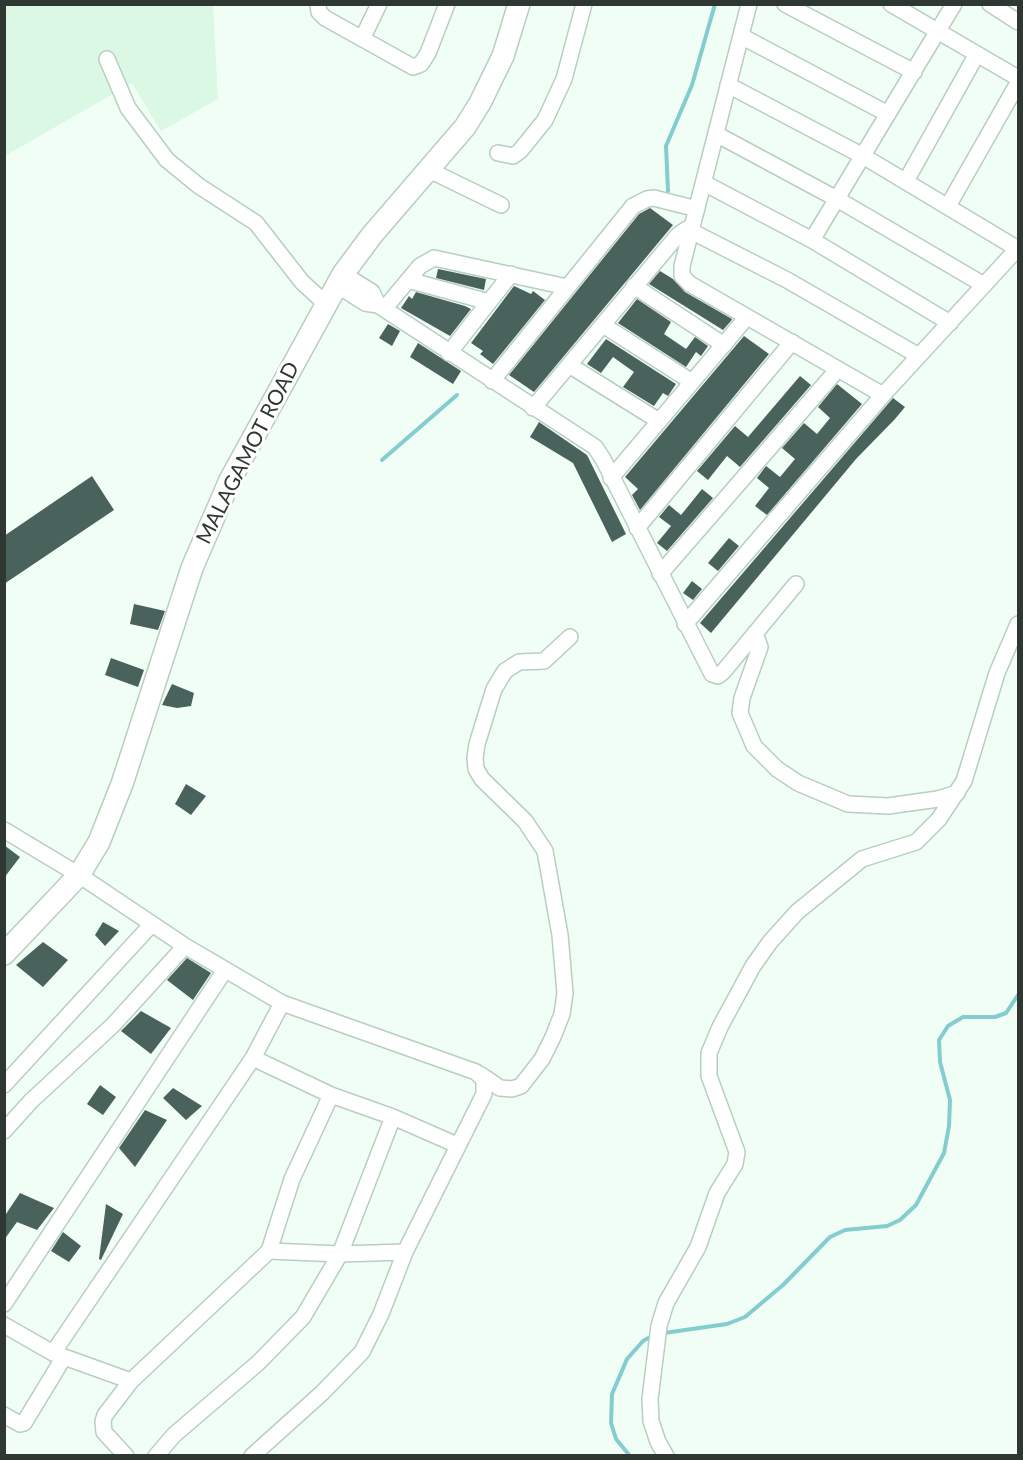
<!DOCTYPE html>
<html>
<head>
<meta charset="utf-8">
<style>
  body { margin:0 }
  #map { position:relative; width:1023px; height:1460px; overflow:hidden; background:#f1fef5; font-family:Lato,sans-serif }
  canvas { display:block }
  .frame { position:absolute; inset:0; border:6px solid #2f3732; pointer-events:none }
</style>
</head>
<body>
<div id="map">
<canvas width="1023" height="1460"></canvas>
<div class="frame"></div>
</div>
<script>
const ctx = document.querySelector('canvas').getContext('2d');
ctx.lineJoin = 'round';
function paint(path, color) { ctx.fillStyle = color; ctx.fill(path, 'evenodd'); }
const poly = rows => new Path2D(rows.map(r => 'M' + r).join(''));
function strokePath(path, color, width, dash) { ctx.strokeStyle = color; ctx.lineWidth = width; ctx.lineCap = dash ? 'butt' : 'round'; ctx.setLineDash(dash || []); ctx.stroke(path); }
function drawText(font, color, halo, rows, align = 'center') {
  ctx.font = font + ' Lato,sans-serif'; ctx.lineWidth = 6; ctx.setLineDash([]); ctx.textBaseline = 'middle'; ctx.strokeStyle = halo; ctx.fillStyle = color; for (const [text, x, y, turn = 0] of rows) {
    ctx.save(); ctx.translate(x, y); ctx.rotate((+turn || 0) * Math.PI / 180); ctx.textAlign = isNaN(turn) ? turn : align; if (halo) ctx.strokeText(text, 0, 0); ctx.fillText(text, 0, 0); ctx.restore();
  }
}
paint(poly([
  [5,5,213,5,218,99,161,131,132,83,5,156]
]), '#daf8e4');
strokePath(poly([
  [668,191,666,146,692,85,715,4],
  [382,460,457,395],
  [664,1333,727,1324,745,1317,783,1285,830,1237,845,1230,887,1226,900,1220,916,1205,944,1153,949,1126,950,1100,940,1062,939,1040,948,1026,963,1017,995,1017,1006,1013,1018,995],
  [630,1456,616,1439,611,1423,612,1394,627,1359,643,1341,652,1336]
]), '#83cccf', 4);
paint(poly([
  [650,208,673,225,534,392,509,375,639,214],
  [438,269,486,279,484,290,436,278],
  [660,271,673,279,685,292,732,319,731,321,723,330,649,284],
  [514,286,531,294,533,291,545,300,493,364,480,354,483,351,471,343],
  [416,292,465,306,471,309,450,336,401,308,409,296,412,299],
  [637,299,671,322,664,334,686,349,695,337,708,346,701,356,696,352,686,367,618,323],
  [388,324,400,331,392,346,379,338],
  [744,336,769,354,640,510,632,495,638,489,625,477],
  [606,339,676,384,668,396,663,393,654,406,623,387,634,372,613,357,601,373,587,364],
  [418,343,461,371,453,384,410,357],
  [800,376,811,385,740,467,727,456,708,480,697,471,735,426,748,437],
  [837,384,862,404,767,515,755,506,769,488,757,478,766,466,780,477,795,459,782,448,804,423,817,434,830,418,818,407],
  [893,398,905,407,895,419,856,459,711,633,700,623],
  [539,422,587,455,626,534,612,542,573,463,530,437],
  [92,476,114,510,4,584,4,536],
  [702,489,713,498,667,551,657,543,671,526,659,517,669,505,681,515],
  [729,538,739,546,718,571,708,563],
  [692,581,702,589,693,600,683,593],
  [134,604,165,611,158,630,130,624],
  [111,658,144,670,138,687,105,675],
  [172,684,194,693,191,706,177,708,162,705],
  [186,784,206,796,191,815,175,804],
  [4,845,20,857,4,878],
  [103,922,119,931,105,946,95,935],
  [43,942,68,960,43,987,16,965],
  [187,958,211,973,193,1000,167,980],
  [141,1011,171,1028,151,1054,121,1031],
  [100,1085,116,1097,103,1115,87,1104],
  [173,1088,202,1106,186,1120,163,1098],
  [145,1110,167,1120,135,1167,119,1148],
  [20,1193,54,1208,37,1230,17,1222,4,1240,4,1217],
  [106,1204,123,1214,101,1260,99,1259],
  [63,1232,81,1246,69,1262,51,1251]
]), '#4a625c');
const street = poly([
  [318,4,319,12,325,18,413,67,421,64,428,53,447,4],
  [749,4,682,266,682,276,690,284,883,395],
  [785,4,914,72],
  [891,4,1018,78],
  [990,4,1018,22],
  [741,36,888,114],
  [362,39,379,4],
  [107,59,128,108,167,160,199,186,256,223,302,282,326,304],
  [728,85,863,156,1018,249],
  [716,134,837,199,984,285],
  [498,153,513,156,520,151,545,120,564,79,584,4],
  [429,170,501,205],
  [906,181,977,54],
  [704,183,812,240,950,323],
  [948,206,1018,83],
  [812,240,954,4],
  [343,274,372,292,378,305],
  [408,280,489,302],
  [337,285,365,303,378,305,595,447,603,459,712,674,718,676,723,672,796,584],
  [634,286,724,345],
  [384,309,420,266,434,258,567,287],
  [603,325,692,382],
  [449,353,511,274],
  [569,365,659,421],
  [492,381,633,206,647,199,654,198,697,209],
  [533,408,678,235,687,229,787,280,919,356],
  [611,478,747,317],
  [637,528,792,342],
  [660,574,838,369],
  [685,624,883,395,1018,248],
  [755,633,760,647,742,698,740,713,754,746,777,769,798,783,848,804,888,806,938,799,957,793],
  [4,830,79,875,185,946,282,1003,476,1072,484,1080,484,1094,405,1252,381,1314,362,1352,322,1393,252,1456],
  [253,1058,331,1095,393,1117,457,1145],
  [481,1075,500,1088,512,1089,521,1086,542,1059,553,1037,562,1014,565,993,560,935,545,851,525,821,482,779,476,769,475,758,477,744,494,689,505,671,519,662,544,661,570,637],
  [4,1085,152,924],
  [4,1131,31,1101,113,1025,185,946],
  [269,1251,292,1179,331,1095],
  [4,1304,225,970],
  [4,1325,53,1353,131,1381],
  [53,1353,253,1058,282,1003],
  [4,1415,20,1424,24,1423,64,1357],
  [126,1456,104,1432,103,1421,105,1415,131,1381,269,1251,340,1254,405,1252],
  [156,1456,174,1435,258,1363,303,1317,340,1254,393,1117],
  [666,1456,658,1442,651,1421,650,1399,659,1326,666,1303,698,1247,717,1193,735,1164,737,1152,709,1076,709,1053,720,1027,753,966,770,942,797,912,862,859,916,842,939,819,964,781,997,673,1018,624]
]);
const secondary = poly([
  [4,954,79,875,99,842,122,784,192,568,230,480,343,274,372,235,465,127,480,103,503,56,519,4]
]);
strokePath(street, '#b8cec0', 18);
strokePath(secondary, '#b8cec0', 24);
strokePath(street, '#fff', 15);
strokePath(secondary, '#fff', 21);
drawText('21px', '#2f3732', '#fff', [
  ["MALAGAMOT ROAD",248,453,-63]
]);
</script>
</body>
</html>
